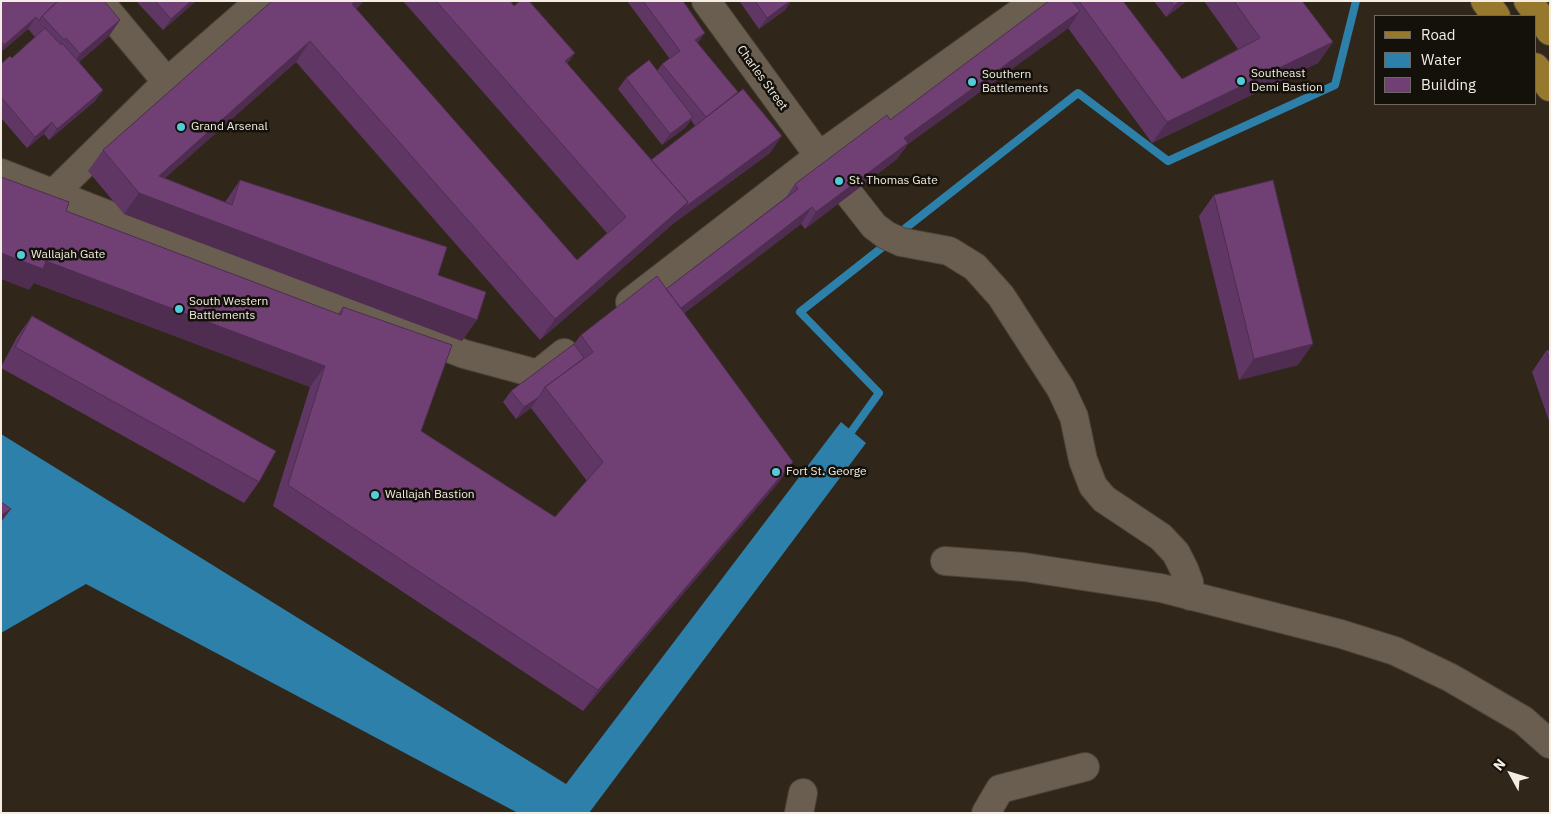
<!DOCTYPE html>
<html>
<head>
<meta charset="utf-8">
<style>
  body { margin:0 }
  #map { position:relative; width:1551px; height:814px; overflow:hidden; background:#302619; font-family:"IBM Plex Sans",sans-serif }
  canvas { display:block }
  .frame { position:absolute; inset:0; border:2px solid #f3ede4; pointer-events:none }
  .legend { position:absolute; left:1374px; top:15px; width:162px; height:90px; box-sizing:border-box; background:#14100a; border:1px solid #6d6861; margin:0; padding:6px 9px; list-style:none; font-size:15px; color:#f3ede4 }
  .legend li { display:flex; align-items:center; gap:10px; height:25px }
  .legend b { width:25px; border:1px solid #6d6861 }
  .north { position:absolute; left:1486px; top:749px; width:50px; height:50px; -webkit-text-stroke:4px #14100a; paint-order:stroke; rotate:309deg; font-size:14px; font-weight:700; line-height:20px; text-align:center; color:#f3ede4 }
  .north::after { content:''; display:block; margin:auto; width:18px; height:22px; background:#f3ede4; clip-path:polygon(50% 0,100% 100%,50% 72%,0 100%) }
</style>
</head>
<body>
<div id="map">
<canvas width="1551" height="814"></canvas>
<div class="frame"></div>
<ul class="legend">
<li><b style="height:6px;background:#96792c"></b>Road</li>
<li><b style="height:14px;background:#2d80a9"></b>Water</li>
<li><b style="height:14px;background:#704074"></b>Building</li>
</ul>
<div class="north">N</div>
</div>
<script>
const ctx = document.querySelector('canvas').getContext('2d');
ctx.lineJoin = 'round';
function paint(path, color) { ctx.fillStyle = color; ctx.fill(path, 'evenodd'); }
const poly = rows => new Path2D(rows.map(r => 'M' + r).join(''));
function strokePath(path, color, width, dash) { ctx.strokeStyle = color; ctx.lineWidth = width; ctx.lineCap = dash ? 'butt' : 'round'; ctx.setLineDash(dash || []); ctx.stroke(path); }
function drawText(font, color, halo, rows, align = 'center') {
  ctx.font = font + ' "IBM Plex Sans",sans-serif'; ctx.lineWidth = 5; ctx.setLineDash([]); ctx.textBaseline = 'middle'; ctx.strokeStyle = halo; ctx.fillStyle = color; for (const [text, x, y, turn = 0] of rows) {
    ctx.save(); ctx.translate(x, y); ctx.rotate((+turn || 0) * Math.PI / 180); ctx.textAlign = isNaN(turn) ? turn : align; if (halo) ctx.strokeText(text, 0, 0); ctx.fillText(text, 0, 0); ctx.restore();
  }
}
paint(poly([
  [841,422,866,443,589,813,518,813,86,584,1,633,1,434,566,784]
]), '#2d80a9');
strokePath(poly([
  [898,234,1078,93,1168,161,1335,85,1356,1],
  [846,439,879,393,800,312,889,242]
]), '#2d80a9', 8);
const minor = poly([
  [99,1,167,82],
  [706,1,819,156,874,226,886,235,901,242,949,251,975,267,1001,296,1061,389,1074,417,1083,460,1093,486,1104,499,1161,537,1176,553,1184,569,1189,582,1190,596],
  [1,173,464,354,538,374,564,353],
  [54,193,167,82,260,1],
  [630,302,819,156,1036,1],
  [945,561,1024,567,1161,588,1341,634,1395,651,1451,678,1523,720,1550,744],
  [799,813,803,793],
  [986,813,1000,789,1085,767]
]);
const major = poly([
  [1485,1,1496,16],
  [1528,1,1550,31],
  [1535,67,1550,87]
]);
strokePath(minor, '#4d443a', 30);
strokePath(major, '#4d443a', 30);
strokePath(minor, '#695e4f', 28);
strokePath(major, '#96792c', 28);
paint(poly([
  [1,1,120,20,109,36,79,62,103,90,95,101,49,140,44,134,27,148,1,118,1,64,12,58,35,37,28,29,1,52],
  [136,1,196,1,163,30],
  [272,1,364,1,356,9,577,260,607,233,403,1,510,1,567,64,651,160,695,126,691,120,685,128,662,145,618,89,626,78,657,71,662,64,670,59,627,1,683,1,698,43,770,153,674,223,540,340,296,62,165,178,225,202,240,180,438,275,462,341,124,214,88,171,103,150],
  [741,1,791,1,785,10,759,29,740,2],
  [1049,1,1123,1,1182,79,1238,49,1204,1,1302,1,1333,42,1318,63,1152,143,1068,28,908,144,897,159,805,229,801,224,684,313,793,462,778,483,583,711,273,506,310,387,34,283,29,290,66,211,338,314,343,307,421,431,555,517,587,481,531,408,516,419,503,402,511,391,574,344,581,335,666,289,786,197,795,184,890,120],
  [1154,1,1187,1,1166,17],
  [1214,195,1298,365,1239,380,1199,216],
  [32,316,259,482,244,503,1,368,1,367,17,337],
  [1550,350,1550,424,1532,372,1546,351]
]), '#603764');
paint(poly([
  [191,1,196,1,163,30,171,19],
  [356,1,364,1,337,25,352,4],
  [790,1,791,1,785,10,759,29,767,18],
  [1180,1,1187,1,1166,17,1174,6],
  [1080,11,1069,28,908,144,897,159,805,229,816,212,904,138],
  [36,17,28,29,1,52,1,49,4,45],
  [120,20,109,36,69,71,80,54],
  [705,33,697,44,695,40],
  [310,41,296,62,146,195,477,320,462,341,124,214,139,193],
  [1333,42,1318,63,1152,143,1167,122],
  [575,53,560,74,565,61],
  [103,90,95,101,49,140,57,129],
  [693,117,685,128,662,145,670,134],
  [52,122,44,134,27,148,35,137],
  [782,136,770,153,674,223,540,340,555,319,688,202],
  [812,207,801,224,665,328,677,311],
  [1,253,46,261,325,366,310,387,34,283,29,290,1,279],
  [1313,344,1298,365,1239,380,1254,359],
  [539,397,531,408,516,419,524,407],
  [793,462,778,483,583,711,598,690],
  [11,509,1,522,1,515]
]), '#4e2d51');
const building = poly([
  [1,1,58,1,42,16,39,21,36,17,4,45,1,41,1,1],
  [58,1,104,1,120,20,80,54,66,38,64,40,42,16,58,1],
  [155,1,191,1,171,19,155,1],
  [272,1,356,1,352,4,577,260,626,217,436,1,510,1,514,6,520,1,529,1,575,53,565,61,688,202,555,319,310,41,159,176,232,205,240,180,447,247,438,275,486,292,477,320,139,193,103,150,272,1],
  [643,1,683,1,705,33,695,40,738,92,706,117,662,64,680,51,643,1],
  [755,1,790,1,767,18,755,1],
  [1049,1,1072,1,1080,11,904,138,908,143,816,212,812,207,681,308,666,289,798,189,795,184,887,115,890,120,1049,1],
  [1079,1,1123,1,1182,79,1260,38,1234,1,1302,1,1333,42,1167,122,1079,1],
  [1170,1,1180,1,1174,6,1170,1],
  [45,28,61,45,62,43,103,90,57,129,52,122,35,137,1,97,1,64,10,56,12,58,45,28],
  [649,60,693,117,670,134,626,78,649,60],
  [743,89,782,136,685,207,688,202,651,160,743,89],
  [1,177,69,202,66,211,341,315,343,307,452,345,421,431,555,517,603,462,545,387,593,352,581,335,657,276,793,462,598,690,288,485,325,366,46,261,43,269,1,253,1,177],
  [1273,180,1313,344,1254,359,1214,195,1273,180],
  [32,316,276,451,259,482,15,347,32,316],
  [574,344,584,358,545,387,539,397,524,407,511,391,574,344],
  [1550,350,1550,360,1546,351,1550,350],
  [1,502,11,509,1,515,1,502]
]);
paint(building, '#704074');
strokePath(building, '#4e2d51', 1);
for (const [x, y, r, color] of [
  [1241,81,5,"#53cbdb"],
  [972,82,5,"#53cbdb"],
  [181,127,5,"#53cbdb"],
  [839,181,5,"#53cbdb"],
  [21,255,5,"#53cbdb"],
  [179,309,5,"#53cbdb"],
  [776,472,5,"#53cbdb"],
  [375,495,5,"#53cbdb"]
]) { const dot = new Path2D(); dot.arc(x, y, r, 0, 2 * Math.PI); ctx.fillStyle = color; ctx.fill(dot); strokePath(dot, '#14100a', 2); }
drawText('12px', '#f3ede4', '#14100a', [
  ["Southeast",1251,74],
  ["Demi Bastion",1251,88],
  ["Southern",982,75],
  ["Battlements",982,89],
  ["Grand Arsenal",191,127],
  ["St. Thomas Gate",849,181],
  ["Wallajah Gate",31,255],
  ["South Western",189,302],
  ["Battlements",189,316],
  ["Fort St. George",786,472],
  ["Wallajah Bastion",385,495]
], 'left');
drawText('12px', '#f3ede4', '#14100a', [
  ["Charles Street",762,78,54]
]);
</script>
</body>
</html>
